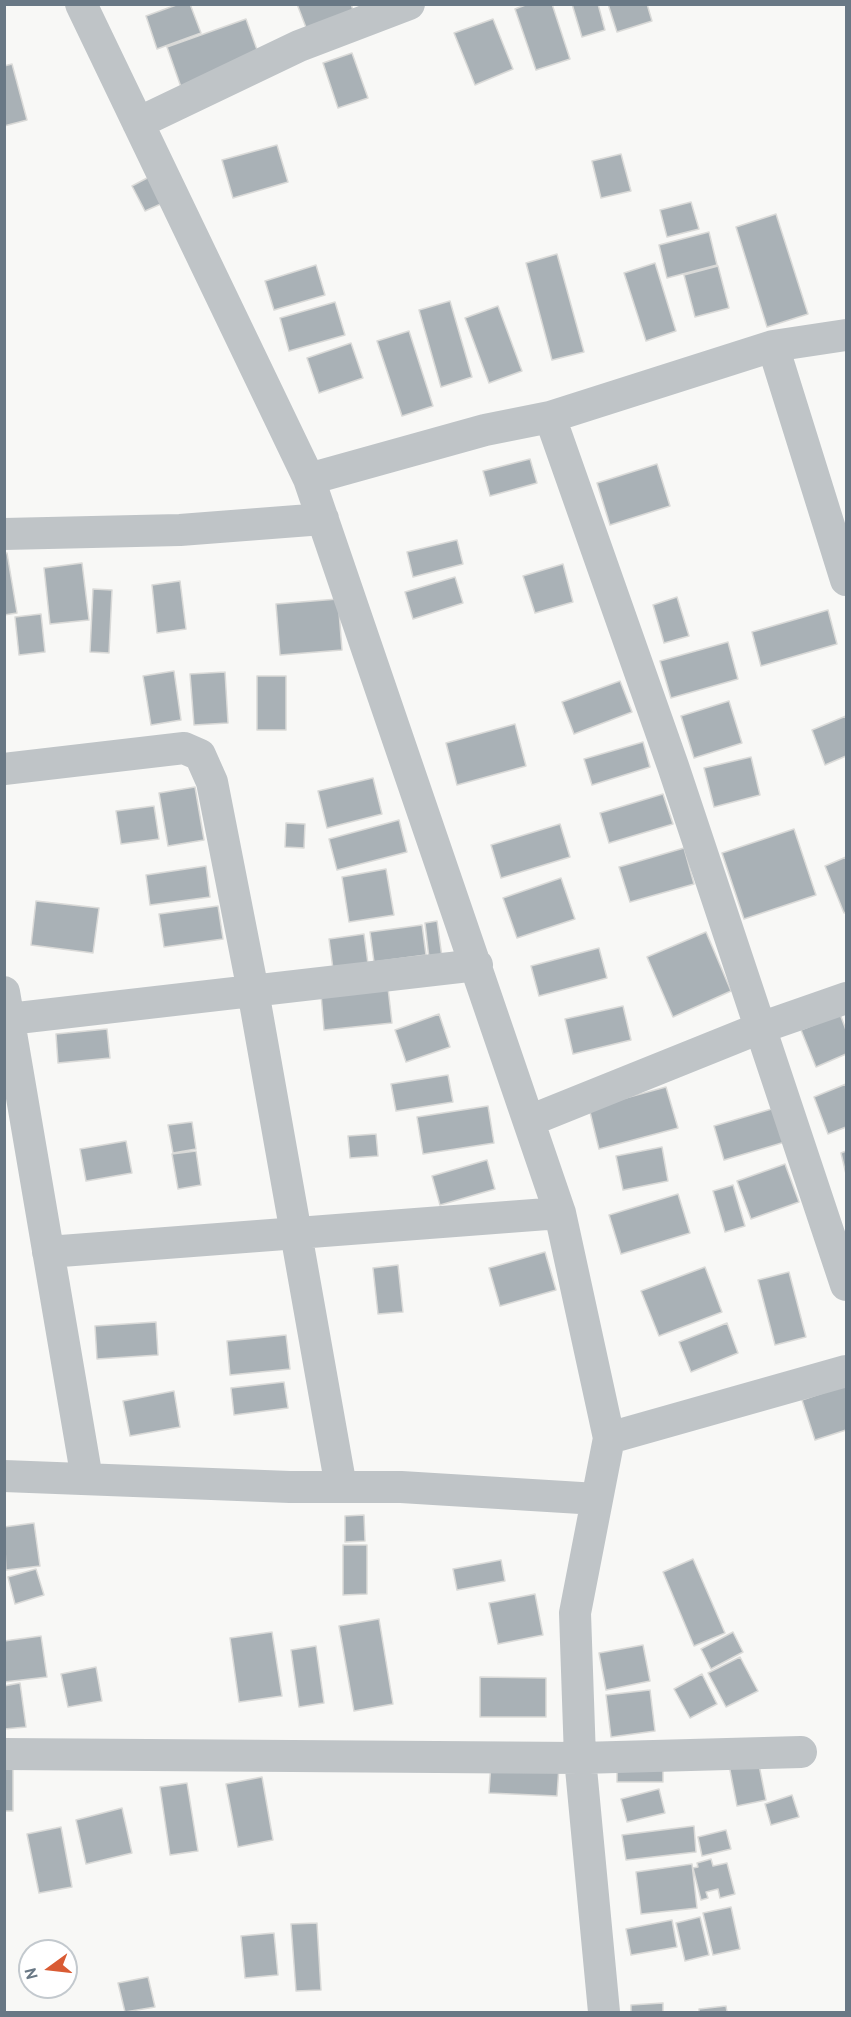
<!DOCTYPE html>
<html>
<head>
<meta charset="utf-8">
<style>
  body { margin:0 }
  #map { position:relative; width:851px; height:2017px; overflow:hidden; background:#f8f8f6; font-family:Overpass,sans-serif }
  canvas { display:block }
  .frame { position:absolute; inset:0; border:6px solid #697885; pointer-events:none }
  .north { position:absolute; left:18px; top:1939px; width:60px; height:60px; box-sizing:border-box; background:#fff; border:2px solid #c3c9ce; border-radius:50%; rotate:255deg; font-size:16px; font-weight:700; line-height:24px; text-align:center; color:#697885 }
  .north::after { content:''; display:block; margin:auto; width:21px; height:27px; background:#d95b34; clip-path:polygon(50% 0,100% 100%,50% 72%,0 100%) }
</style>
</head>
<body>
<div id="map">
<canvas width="851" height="2017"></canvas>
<div class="frame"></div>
<div class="north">N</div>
</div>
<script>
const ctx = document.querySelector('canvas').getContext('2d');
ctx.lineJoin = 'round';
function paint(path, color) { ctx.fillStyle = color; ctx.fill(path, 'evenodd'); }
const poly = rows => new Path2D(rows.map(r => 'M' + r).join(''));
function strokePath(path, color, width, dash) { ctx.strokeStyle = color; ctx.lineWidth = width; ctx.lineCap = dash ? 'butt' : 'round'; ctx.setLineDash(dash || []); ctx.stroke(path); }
const building = poly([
  [179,4,190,4,201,33,157,49,146,16,179,4],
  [297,4,351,4,353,10,307,30,297,4],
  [528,4,552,4,570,59,536,70,515,9,528,4],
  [572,4,598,4,605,30,582,37,572,4],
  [608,4,647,4,652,21,617,32,608,4],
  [246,19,260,58,181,87,167,47,246,19],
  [493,19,513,69,475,85,454,33,493,19],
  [352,53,368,98,338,108,323,63,352,53],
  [12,64,27,120,4,126,4,66,12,64],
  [277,145,288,182,233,198,222,160,277,145],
  [621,154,631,191,601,198,592,161,621,154],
  [151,176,163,203,145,211,132,186,151,176],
  [691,202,699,229,667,237,660,210,691,202],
  [776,214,808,314,767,327,736,227,776,214],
  [709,232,717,265,667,278,659,245,709,232],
  [557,254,584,352,552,360,526,263,557,254],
  [655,263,676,331,646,341,624,273,655,263],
  [316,265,325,295,274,310,265,281,316,265],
  [718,266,729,308,695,317,684,275,718,266],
  [450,301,472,377,441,387,419,310,450,301],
  [335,302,345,335,289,351,280,318,335,302],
  [498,306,522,371,489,383,465,318,498,306],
  [409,331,433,406,402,416,377,341,409,331],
  [351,343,363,378,319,393,307,358,351,343],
  [530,459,537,483,490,496,483,471,530,459],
  [657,464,670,506,610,525,597,483,657,464],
  [457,540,463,564,413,577,407,552,457,540],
  [7,553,17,613,4,615,4,554,7,553],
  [82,563,89,620,50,624,44,568,82,563],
  [563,564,573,602,535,613,523,576,563,564],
  [455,577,463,603,413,619,405,592,455,577],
  [180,581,186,629,157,633,152,585,180,581],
  [93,589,112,590,109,653,90,652,93,589],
  [677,597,689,636,664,643,653,605,677,597],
  [338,599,342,650,280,655,276,604,338,599],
  [828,610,837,644,761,666,752,632,828,610],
  [41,614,45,652,19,655,15,617,41,614],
  [728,642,738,679,671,698,660,661,728,642],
  [174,671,181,720,151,725,143,676,174,671],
  [225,672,228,723,194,725,190,674,225,672],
  [257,676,286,676,286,730,257,730,257,676],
  [620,681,632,712,574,734,562,702,620,681],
  [729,701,742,743,694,758,681,716,729,701],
  [846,716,846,756,825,765,812,730,846,716],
  [515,724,526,766,457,785,446,743,515,724],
  [643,742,650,767,592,785,584,759,643,742],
  [751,757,760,795,714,807,704,768,751,757],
  [373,778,382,814,327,828,318,791,373,778],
  [195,787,204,840,168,846,159,793,195,787],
  [663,794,673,824,609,843,600,813,663,794],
  [154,806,159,839,121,844,116,811,154,806],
  [399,820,407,852,337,870,329,839,399,820],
  [286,823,305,824,304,848,285,847,286,823],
  [560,824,570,857,501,878,491,845,560,824],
  [794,829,816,895,744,919,722,853,794,829],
  [684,848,694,884,630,902,619,867,684,848],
  [846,857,846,912,844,913,825,866,846,857],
  [206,866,210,897,150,905,146,875,206,866],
  [386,869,394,915,349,922,342,877,386,869],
  [561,878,575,919,517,938,503,898,561,878],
  [36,901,99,908,93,953,31,945,36,901],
  [218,906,223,939,164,947,159,914,218,906],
  [437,921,442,957,429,958,425,923,437,921],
  [422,925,426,955,374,962,370,932,422,925],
  [706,932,731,991,673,1017,647,957,706,932],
  [364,934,368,964,333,969,329,939,364,934],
  [599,948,607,978,539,996,531,966,599,948],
  [388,988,392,1023,324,1030,321,994,388,988],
  [623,1006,631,1040,573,1054,565,1019,623,1006],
  [439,1014,450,1047,406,1062,395,1030,439,1014],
  [840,1014,846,1030,846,1054,816,1067,801,1030,840,1014],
  [107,1029,110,1058,58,1063,56,1034,107,1029],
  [448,1075,453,1102,396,1111,391,1084,448,1075],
  [846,1084,846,1127,828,1134,814,1097,846,1084],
  [666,1087,678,1128,599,1149,589,1108,666,1087],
  [488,1106,494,1143,423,1154,417,1117,488,1106],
  [775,1108,785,1142,724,1160,714,1126,775,1108],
  [192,1122,196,1149,173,1153,168,1125,192,1122],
  [376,1134,378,1156,350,1158,348,1136,376,1134],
  [126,1141,132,1173,86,1181,80,1149,126,1141],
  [662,1147,668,1181,623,1190,616,1156,662,1147],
  [196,1151,201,1185,178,1189,172,1154,196,1151],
  [846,1151,846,1174,841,1153,846,1151],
  [487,1160,495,1189,440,1205,432,1176,487,1160],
  [785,1164,799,1202,751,1219,737,1181,785,1164],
  [733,1185,745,1226,725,1232,713,1191,733,1185],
  [678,1194,690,1233,621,1254,609,1215,678,1194],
  [545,1252,556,1290,500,1306,489,1268,545,1252],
  [398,1265,403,1312,378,1314,373,1268,398,1265],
  [705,1267,722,1312,659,1336,641,1291,705,1267],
  [789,1272,806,1337,775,1345,758,1280,789,1272],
  [156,1322,158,1355,97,1359,95,1326,156,1322],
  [727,1323,738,1353,691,1372,679,1342,727,1323],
  [286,1335,290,1369,230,1375,227,1341,286,1335],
  [284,1382,288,1408,234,1415,231,1388,284,1382],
  [846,1385,846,1430,815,1440,802,1400,846,1385],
  [174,1391,180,1427,130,1436,123,1401,174,1391],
  [364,1515,365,1541,345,1542,345,1516,364,1515],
  [34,1523,40,1566,6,1570,4,1527,34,1523],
  [343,1545,367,1545,367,1594,343,1595,343,1545],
  [693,1559,725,1633,694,1646,663,1572,693,1559],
  [501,1560,505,1581,457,1590,453,1569,501,1560],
  [36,1569,44,1595,15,1604,8,1577,36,1569],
  [535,1594,543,1635,498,1644,489,1603,535,1594],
  [379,1619,393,1704,354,1711,339,1626,379,1619],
  [272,1632,282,1696,239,1702,230,1638,272,1632],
  [733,1632,743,1652,711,1669,701,1649,733,1632],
  [41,1636,47,1677,4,1682,4,1641,41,1636],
  [643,1645,650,1681,606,1690,599,1653,643,1645],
  [316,1646,324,1703,299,1707,291,1650,316,1646],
  [740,1657,758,1691,726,1707,708,1673,740,1657],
  [96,1667,102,1701,68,1707,61,1674,96,1667],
  [702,1674,717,1704,690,1718,674,1689,702,1674],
  [480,1677,546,1678,546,1717,480,1717,480,1677],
  [20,1683,26,1727,4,1729,4,1686,20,1683],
  [650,1690,655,1731,611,1737,606,1695,650,1690],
  [758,1760,766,1800,737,1806,729,1765,758,1760],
  [491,1762,559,1766,557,1796,489,1793,491,1762],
  [663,1764,663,1782,617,1782,617,1765,663,1764],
  [4,1768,13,1768,13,1811,4,1811,4,1768],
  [262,1777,273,1840,238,1847,226,1784,262,1777],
  [187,1783,198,1851,170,1855,160,1787,187,1783],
  [659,1789,665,1813,627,1822,621,1799,659,1789],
  [792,1795,799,1817,771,1825,765,1804,792,1795],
  [122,1808,132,1853,86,1864,76,1820,122,1808],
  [694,1826,696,1852,626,1860,622,1835,694,1826],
  [61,1827,72,1887,39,1893,27,1834,61,1827],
  [726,1830,731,1849,702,1856,698,1837,726,1830],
  [711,1859,713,1866,727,1863,735,1894,720,1898,718,1889,706,1892,708,1898,701,1900,693,1868,698,1867,697,1863,711,1859],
  [692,1864,697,1908,641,1914,636,1872,692,1864],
  [731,1907,740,1949,713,1955,703,1913,731,1907],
  [700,1917,709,1955,685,1961,676,1923,700,1917],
  [672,1920,677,1947,631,1955,626,1929,672,1920],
  [317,1923,321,1990,296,1991,291,1924,317,1923],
  [274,1933,278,1975,245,1978,241,1936,274,1933],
  [148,1977,155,2007,125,2012,118,1983,148,1977],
  [663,2003,663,2012,631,2012,631,2005,663,2003],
  [726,2006,727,2012,699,2012,699,2009,726,2006]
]);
paint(building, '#a9b1b6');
strokePath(building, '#dadad8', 1.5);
strokePath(poly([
  [81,4,309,479,560,1213,609,1438,575,1613,580,1758,604,2012],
  [138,123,299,46,409,4],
  [773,346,846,580],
  [550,417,673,766,846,1285],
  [309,479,485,430,550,417,773,346,846,335],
  [4,534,180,530,323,519],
  [4,769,184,748,200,755,212,782,253,991,341,1487],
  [4,992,87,1479],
  [9,1019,477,965],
  [529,1121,760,1028,846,998],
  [48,1252,560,1213],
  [609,1438,846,1371],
  [4,1476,290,1487,401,1487,597,1499],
  [4,1754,580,1758,801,1752]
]), '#bfc4c7', 32);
</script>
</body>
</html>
